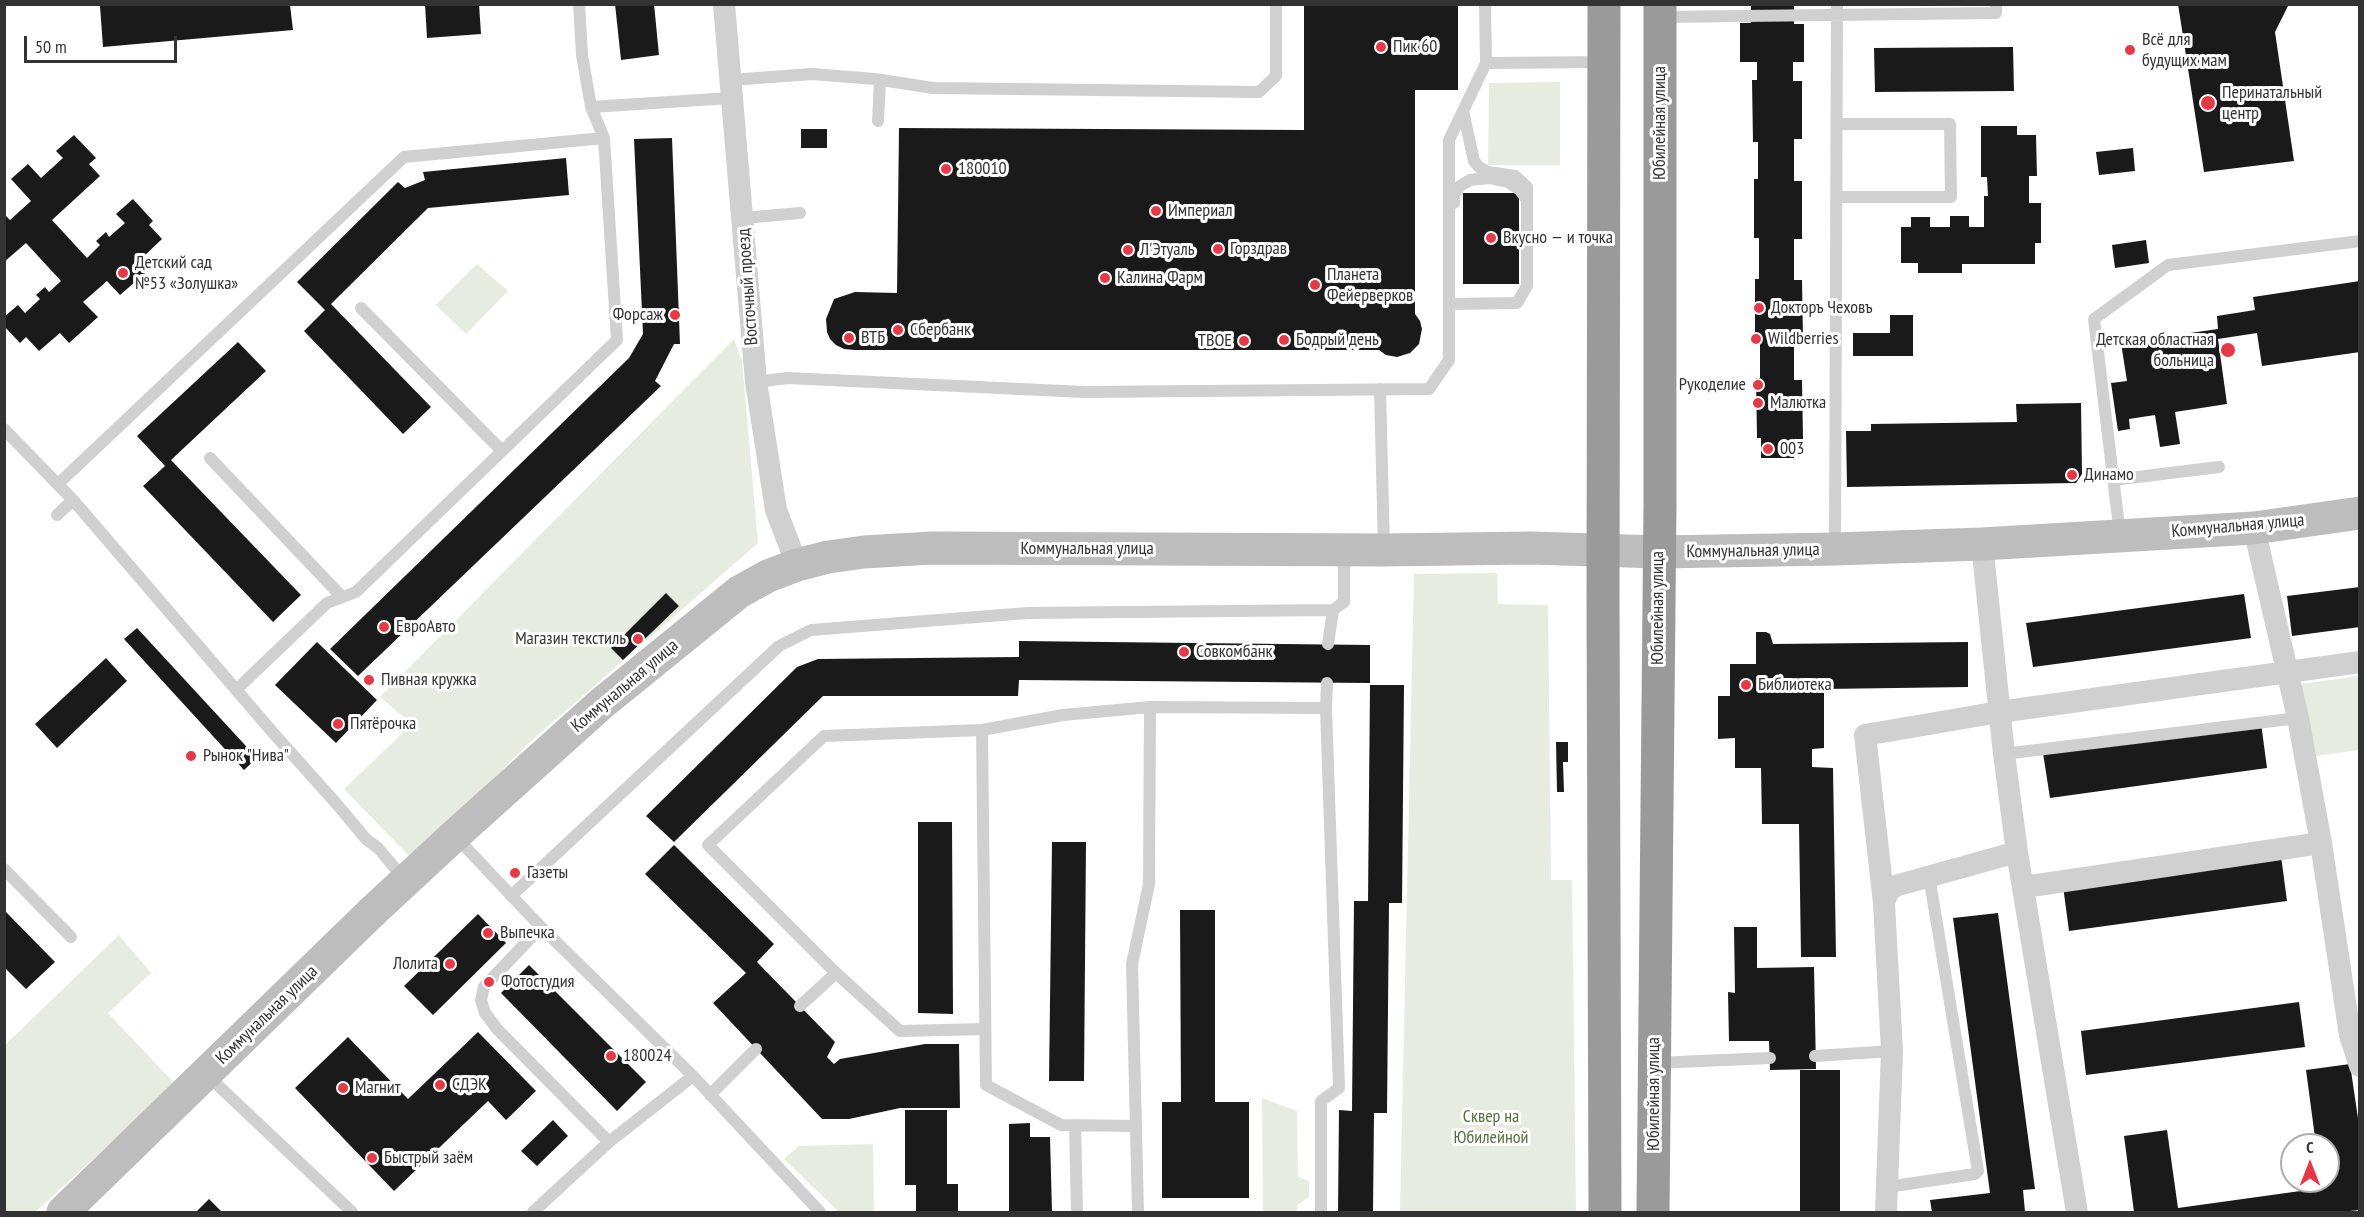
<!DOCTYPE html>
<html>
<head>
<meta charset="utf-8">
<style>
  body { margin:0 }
  #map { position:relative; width:2364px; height:1217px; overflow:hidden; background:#fff; font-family:"PT Sans Narrow",sans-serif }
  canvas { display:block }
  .frame { position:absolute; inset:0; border:6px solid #333; pointer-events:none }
  .north { position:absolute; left:2280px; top:1133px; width:60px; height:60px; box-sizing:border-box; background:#fff; border:2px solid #adadad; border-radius:50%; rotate:0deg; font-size:16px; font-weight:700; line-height:24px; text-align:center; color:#333 }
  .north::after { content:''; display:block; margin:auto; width:21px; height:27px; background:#e63946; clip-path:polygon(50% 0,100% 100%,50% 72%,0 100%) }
  .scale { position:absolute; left:24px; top:36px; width:153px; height:27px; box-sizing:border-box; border:3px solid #333; border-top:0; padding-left:8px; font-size:18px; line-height:21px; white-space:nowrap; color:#333; -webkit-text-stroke:4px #fff; paint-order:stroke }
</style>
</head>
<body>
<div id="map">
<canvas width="2364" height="1217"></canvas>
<div class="frame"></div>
<div class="north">С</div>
<div class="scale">50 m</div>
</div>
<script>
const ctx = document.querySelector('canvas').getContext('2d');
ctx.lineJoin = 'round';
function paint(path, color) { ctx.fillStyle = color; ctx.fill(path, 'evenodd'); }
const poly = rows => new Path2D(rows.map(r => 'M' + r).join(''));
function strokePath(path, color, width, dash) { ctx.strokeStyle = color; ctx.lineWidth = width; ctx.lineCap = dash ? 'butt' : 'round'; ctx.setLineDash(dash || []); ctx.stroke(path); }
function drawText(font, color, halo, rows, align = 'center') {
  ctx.font = font + ' "PT Sans Narrow",sans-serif'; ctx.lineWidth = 6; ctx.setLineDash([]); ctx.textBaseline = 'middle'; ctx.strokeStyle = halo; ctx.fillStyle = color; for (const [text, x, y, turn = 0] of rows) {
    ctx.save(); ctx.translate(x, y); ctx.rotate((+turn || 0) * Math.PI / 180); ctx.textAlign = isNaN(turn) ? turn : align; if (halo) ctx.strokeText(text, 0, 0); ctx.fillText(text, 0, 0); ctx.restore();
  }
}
paint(poly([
  [1560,82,1560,165,1488,165,1489,83],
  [477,264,508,291,466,334,436,305],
  [734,339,742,361,758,543,531,741,412,859,344,789,412,724,380,697],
  [1497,573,1498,604,1548,605,1551,880,1572,880,1576,1212,1400,1212,1414,574],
  [2359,676,2359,750,2316,756,2301,684],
  [119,935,151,973,108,1013,175,1084,35,1212,5,1212,5,1045],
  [1262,1098,1297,1111,1298,1177,1309,1181,1309,1197,1297,1205,1297,1212,1263,1211],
  [873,1144,874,1212,839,1212,784,1159,799,1146]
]), '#e6ecdf');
paint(poly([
  [425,4,479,4,481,34,427,38],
  [615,4,654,4,659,55,621,60],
  [1304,4,1458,4,1458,90,1415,90,1415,314,1420,321,1422,329,1419,344,1410,353,1397,357,1386,355,1379,350,855,350,844,349,836,345,830,339,827,332,826,319,834,299,855,292,897,293,899,128,1304,130],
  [1751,4,1794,4,1794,24,1804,24,1804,62,1793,62,1793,81,1802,81,1802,139,1794,139,1794,181,1802,181,1802,239,1794,239,1794,280,1802,280,1803,340,1794,340,1794,380,1802,380,1803,439,1794,439,1794,458,1761,458,1761,438,1757,438,1756,378,1760,378,1760,340,1755,340,1755,279,1759,279,1759,238,1754,238,1754,179,1758,179,1758,142,1753,142,1752,80,1757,80,1757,62,1740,62,1740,23,1751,23],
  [2178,4,2289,4,2275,32,2294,161,2204,172],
  [119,5,290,5,293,30,103,47,100,6],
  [2013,47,2014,91,1875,92,1874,48],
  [1981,126,2017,126,2017,135,2036,135,2037,176,2029,176,2029,203,2041,203,2041,243,2035,243,2035,264,1962,264,1962,273,1918,273,1918,263,1901,263,1901,227,1911,227,1911,217,1930,217,1930,227,1950,227,1950,216,1969,216,1969,227,1984,227,1984,196,1988,196,1987,177,1981,177],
  [801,129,827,129,827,148,801,148],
  [74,135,96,158,89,164,100,176,52,220,87,258,100,245,96,241,106,232,109,237,125,223,116,214,133,199,153,221,149,225,162,239,142,258,151,268,120,295,107,281,83,302,98,317,69,343,60,333,39,351,26,337,20,343,4,326,4,317,18,305,25,313,40,299,36,295,45,287,49,292,61,281,26,243,4,262,4,214,10,220,31,201,11,179,28,164,41,178,63,158,56,151],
  [672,138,680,344,674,344,655,381,661,386,358,676,330,649,629,358,643,334,634,139],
  [2133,148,2135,171,2099,175,2096,152],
  [566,158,569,195,428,208,331,304,431,407,403,434,304,331,325,310,297,282,398,182,405,188,425,180,423,172],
  [1463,193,1519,193,1519,284,1463,284],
  [2146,240,2149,263,2115,268,2112,245],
  [2360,281,2360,352,2262,366,2257,333,2218,339,2227,404,2175,412,2180,444,2160,447,2155,415,2129,419,2130,429,2118,431,2111,383,2127,381,2121,343,2218,329,2217,316,2255,310,2253,297],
  [1890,315,1913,315,1913,356,1853,356,1853,333,1890,333],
  [238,342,266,371,171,460,301,595,273,622,143,486,165,466,137,436],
  [2081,403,2082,474,2076,483,1847,487,1846,431,1871,431,1871,424,2017,422,2016,404],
  [2360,587,2360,627,2292,636,2287,596],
  [666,593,679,606,623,660,611,648],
  [2244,594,2251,638,2033,667,2026,623],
  [137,628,257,758,244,770,124,639],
  [1756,632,1766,632,1770,634,1773,644,1968,642,1968,687,1824,689,1824,748,1812,749,1812,767,1833,768,1836,957,1801,957,1799,824,1762,824,1761,768,1735,768,1735,738,1718,739,1718,696,1730,696,1730,664,1756,664],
  [1019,641,1370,645,1370,683,1019,680,1018,696,823,696,674,842,646,816,797,667,818,659,1019,657],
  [317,642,377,700,336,743,275,685],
  [106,658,127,681,57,748,35,724],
  [1370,685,1404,685,1402,903,1389,903,1387,1113,1374,1113,1373,1212,1338,1212,1339,1110,1352,1111,1354,901,1368,901],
  [2261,723,2267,768,2050,798,2043,753],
  [1556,742,1568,742,1568,762,1563,762,1564,792,1557,792],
  [918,822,952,822,953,1014,918,1013],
  [1052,842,1086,842,1084,1081,1049,1081],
  [674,845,774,944,757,962,835,1042,827,1057,834,1064,840,1059,925,1044,959,1044,960,1108,900,1108,849,1119,822,1119,713,1003,746,973,645,874],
  [2281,856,2287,901,2069,931,2063,886],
  [4,910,55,962,26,989,4,967],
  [1180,910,1215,910,1215,1102,1249,1102,1249,1198,1162,1198,1162,1102,1181,1102],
  [1998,913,2035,1189,2023,1190,2025,1212,1932,1212,1930,1200,1990,1193,1953,918],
  [478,914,506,943,433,1015,404,986],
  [1734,927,1757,927,1757,968,1814,967,1816,1069,1770,1070,1769,1041,1729,1041,1728,992,1735,993],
  [529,965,646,1082,617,1111,501,993],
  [2299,1002,2305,1047,2086,1075,2081,1031],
  [478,1032,536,1091,506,1120,488,1101,394,1191,295,1088,348,1037,408,1099],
  [2350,1064,2360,1132,2360,1210,2340,1212,2134,1212,2124,1136,2167,1130,2178,1208,2322,1188,2321,1181,2328,1181,2328,1145,2316,1145,2306,1070],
  [1800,1070,1840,1070,1840,1212,1800,1212],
  [905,1110,947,1110,947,1184,958,1184,958,1212,916,1212,916,1185,905,1185],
  [553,1120,568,1136,537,1166,521,1151],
  [1030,1123,1030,1137,1050,1137,1052,1212,1009,1212,1009,1124],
  [209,1199,222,1212,196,1212]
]), '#1a1a1a');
strokePath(poly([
  [1485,4,1486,63],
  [1661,17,1996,13,1996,4],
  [730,80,812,74,875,79,933,88,1259,92,1276,76,1276,4],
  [591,107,731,98],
  [878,121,880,80],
  [1837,197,1951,197,1950,124,1837,124],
  [1454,203,1454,196,1460,186,1470,180,1489,178,1508,182,1520,190,1527,200],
  [743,218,800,213],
  [1449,304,1517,303,1527,286,1527,187,1515,176,1488,172,1479,167,1474,161,1463,111],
  [361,308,502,451],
  [756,382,788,378,1084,392,1429,389,1449,360,1449,140,1486,63,1603,62],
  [1380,389,1384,550],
  [4,429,73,500,275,735,335,802,366,839,378,848,405,880],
  [210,458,342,597],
  [2113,480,2219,467],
  [58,484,404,157,604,138],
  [57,515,73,500],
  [2120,535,2094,319,2168,265,2360,241],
  [1835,546,1837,4],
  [1328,644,1333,610,1344,602,1344,550],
  [236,690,327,603,356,592,617,340,604,138,591,107,582,55,579,4],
  [1326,708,1327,683],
  [982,730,986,1085,1061,1125,1136,1126],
  [2004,754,2298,718],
  [455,836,541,927,693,1076,820,1212],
  [4,869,71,937],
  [511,896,779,646,811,630,1028,613,1333,610],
  [541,927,484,987,481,1000,485,1013,498,1030,609,1142],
  [836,973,900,1031,985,1029],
  [800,1006,836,973,708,845,824,736,982,730,1063,715,1150,707,1326,708,1339,1088,1321,1101,1321,1212],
  [1815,1056,1892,1051],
  [1655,1063,1770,1058],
  [207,1075,352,1212],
  [710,1095,756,1049],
  [1075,1125,1077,1212],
  [1887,1187,1975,1174,1978,1171,1929,876],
  [533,1212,609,1142,693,1076],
  [1138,1212,1132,964,1149,884,1150,707]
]), '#d0d0d0', 12);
strokePath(poly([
  [724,4,756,382,776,510,797,565],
  [2254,528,2298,718,2321,843,2350,1035,2360,1066],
  [2017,852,2077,1212],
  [2024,887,2321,843],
  [1884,903,1865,735,1999,712,2360,662],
  [1886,1212,1892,1051,1884,903,1888,892,1895,886,2017,852,2004,754,1982,544]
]), '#d0d0d0', 22);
strokePath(poly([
  [63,1212,373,911,454,836,601,704,739,592,768,576,797,565,828,557,864,552,932,548,1384,550,1531,548,1659,552,1835,549,1982,544,2254,528,2360,513]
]), '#bdbdbd', 33);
strokePath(poly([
  [1604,4,1603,597,1605,1212],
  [1653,1212,1660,503,1660,4]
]), '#9a9a9a', 33);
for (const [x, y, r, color] of [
  [1381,47,6,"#e63946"],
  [2130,50,6,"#e63946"],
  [2208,103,8,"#e63946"],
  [946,169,6,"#e63946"],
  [1156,211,6,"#e63946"],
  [1491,238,6,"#e63946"],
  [1218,249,6,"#e63946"],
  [1128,250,6,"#e63946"],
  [123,273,6,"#e63946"],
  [1105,278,6,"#e63946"],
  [1315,285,6,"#e63946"],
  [1759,308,6,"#e63946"],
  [675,315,6,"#e63946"],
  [898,330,6,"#e63946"],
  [849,338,6,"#e63946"],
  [1756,339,6,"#e63946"],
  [1284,340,6,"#e63946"],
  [1244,341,6,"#e63946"],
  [2228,350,8,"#e63946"],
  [1758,385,6,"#e63946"],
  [1758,403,6,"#e63946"],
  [1768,449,6,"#e63946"],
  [2072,475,6,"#e63946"],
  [384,627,6,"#e63946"],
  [638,639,6,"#e63946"],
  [1184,652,6,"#e63946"],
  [369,680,6,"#e63946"],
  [1746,685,6,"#e63946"],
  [338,724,6,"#e63946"],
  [191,756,6,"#e63946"],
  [515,873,6,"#e63946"],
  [488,933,6,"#e63946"],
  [450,964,6,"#e63946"],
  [489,982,6,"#e63946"],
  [611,1056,6,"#e63946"],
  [440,1085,6,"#e63946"],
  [343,1088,6,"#e63946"],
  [372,1158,6,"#e63946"]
]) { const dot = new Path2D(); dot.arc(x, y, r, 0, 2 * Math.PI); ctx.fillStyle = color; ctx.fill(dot); strokePath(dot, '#fff', 2); }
drawText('18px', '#333', '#fff', [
  ["Всё для",2142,40],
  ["будущих мам",2142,61],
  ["Пик 60",1393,47],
  ["Перинатальный",2222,93],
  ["центр",2222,114],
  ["180010",958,169],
  ["Империал",1168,211],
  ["Вкусно — и точка",1503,238],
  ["Горздрав",1230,249],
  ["Л'Этуаль",1140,250],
  ["Детский сад",135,263],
  ["№53 «Золушка»",135,284],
  ["Планета",1327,275],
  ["Фейерверков",1327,296],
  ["Калина Фарм",1117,278],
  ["Докторъ Чеховъ",1771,308],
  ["Форсаж",663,315,"right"],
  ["Сбербанк",910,330],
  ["ВТБ",861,338],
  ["Wildberries",1768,339],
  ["Бодрый день",1296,340],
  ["Детская областная",2214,340,"right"],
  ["больница",2214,361,"right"],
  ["ТВОЕ",1232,341,"right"],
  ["Рукоделие",1746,385,"right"],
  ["Малютка",1770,403],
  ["003",1780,449],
  ["Динамо",2084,475],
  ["ЕвроАвто",396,627],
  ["Магазин текстиль",626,639,"right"],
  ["Совкомбанк",1196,652],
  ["Пивная кружка",381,680],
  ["Библиотека",1758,685],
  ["Пятёрочка",350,724],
  ["Рынок \"Нива\"",203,756],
  ["Газеты",527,873],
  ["Выпечка",500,933],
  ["Лолита",438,964,"right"],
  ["Фотостудия",501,982],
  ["180024",623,1056],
  ["СДЭК",452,1085],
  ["Магнит",355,1088],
  ["Быстрый заём",384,1158]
], 'left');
drawText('18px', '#333', '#fff', [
  ["Юбилейная улица",1660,123,-90],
  ["Восточный проезд",748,287,-94],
  ["Коммунальная улица",2238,526,-5],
  ["Коммунальная улица",1087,549],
  ["Коммунальная улица",1753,551,-1],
  ["Юбилейная улица",1658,608,-90],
  ["Коммунальная улица",625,686,-40],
  ["Коммунальная улица",267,1015,-44],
  ["Юбилейная улица",1654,1094,-90]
]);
drawText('18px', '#56703f', '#fff', [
  ["Сквер на",1491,1117],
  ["Юбилейной",1491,1138]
]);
</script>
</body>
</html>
